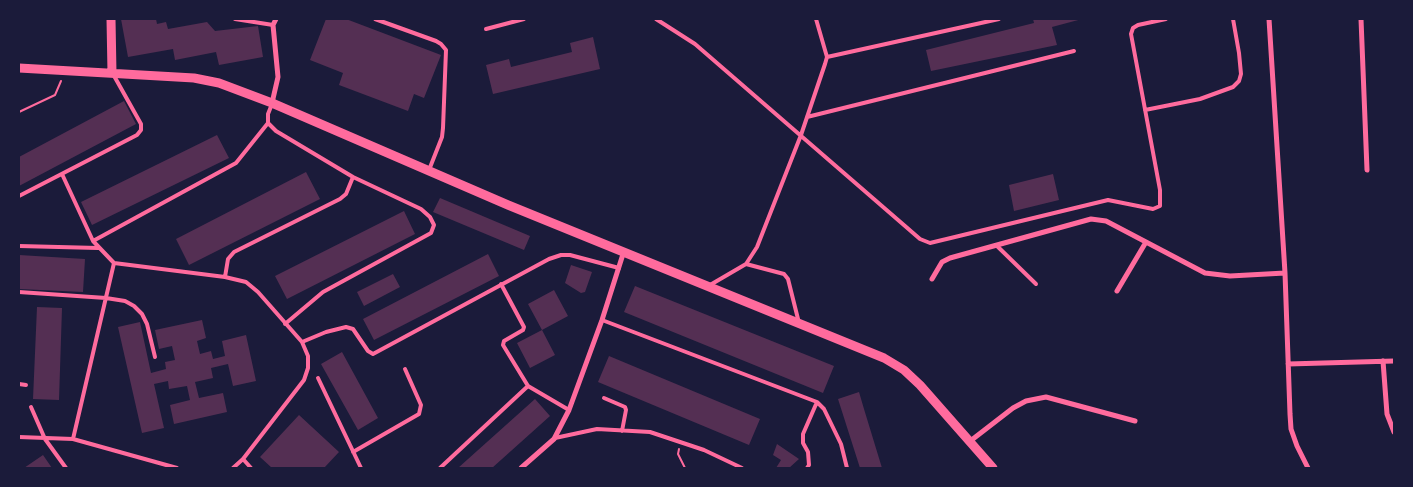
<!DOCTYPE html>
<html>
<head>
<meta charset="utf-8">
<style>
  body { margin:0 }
  #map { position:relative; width:1413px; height:487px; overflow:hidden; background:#1b1b3a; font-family:Montserrat,sans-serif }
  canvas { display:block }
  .frame { position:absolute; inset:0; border:20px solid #1b1b3a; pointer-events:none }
</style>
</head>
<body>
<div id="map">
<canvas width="1413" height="487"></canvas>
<div class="frame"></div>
</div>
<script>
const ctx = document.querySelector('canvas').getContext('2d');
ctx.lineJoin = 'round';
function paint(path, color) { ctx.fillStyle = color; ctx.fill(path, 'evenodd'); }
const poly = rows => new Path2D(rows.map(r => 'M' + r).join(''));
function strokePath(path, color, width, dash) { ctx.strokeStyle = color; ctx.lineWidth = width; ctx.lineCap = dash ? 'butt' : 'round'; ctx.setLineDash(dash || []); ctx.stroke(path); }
paint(poly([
  [121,19,156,19,157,24,166,22,168,29,207,22,215,31,258,26,263,57,219,65,216,52,175,60,173,49,128,57],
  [326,19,346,19,441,55,424,98,414,94,408,111,339,85,343,73,310,60],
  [1033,19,1082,19,1052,27,1057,45,931,71,926,50,1034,23],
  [593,37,600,69,493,94,486,65,509,59,511,67,572,52,570,43],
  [124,101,136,124,19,186,19,157],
  [217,135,229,158,92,225,81,202],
  [306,172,320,199,189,265,176,239],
  [1053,174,1059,200,1014,211,1009,185],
  [440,198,530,236,524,250,433,212],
  [404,211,415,234,287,299,275,276],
  [488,254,499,276,374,340,363,319],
  [19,255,85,259,83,292,19,289],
  [571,265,592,272,585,292,581,293,565,283],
  [393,274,400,287,364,306,357,292],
  [635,286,834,366,823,393,624,312],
  [554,290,568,316,542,330,528,304],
  [37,307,62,308,59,400,33,399],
  [202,320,206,338,197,341,200,354,211,351,213,359,225,356,222,341,246,335,256,381,233,386,228,364,211,368,213,378,195,382,199,398,223,393,227,412,174,424,170,405,190,400,187,386,169,389,168,381,154,384,164,428,142,433,118,327,140,322,151,373,166,369,165,362,175,360,172,346,159,349,155,330],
  [542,330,555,355,530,368,517,343],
  [342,352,378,418,358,430,321,364],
  [609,356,760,419,749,445,598,382],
  [859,392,864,409,882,468,860,468,838,399],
  [535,399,550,416,492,468,458,468],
  [299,415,339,452,324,468,272,468,260,457],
  [777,444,799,459,789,468,776,468,781,460,773,455],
  [43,455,52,468,24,468]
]), '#542f53');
strokePath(poly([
  [19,112,55,95,61,81],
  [679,449,678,454,685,468]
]), '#ff6b9d', 2);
strokePath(poly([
  [235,19,273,25],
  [375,19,436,41,441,44,446,50,443,128,442,137,429,170],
  [656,19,695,44,920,239,930,243,1108,200,1153,209,1160,206,1160,190,1131,34,1133,28,1138,25,1166,19],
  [486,29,524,19],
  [827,57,999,19],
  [272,104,268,114,268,123,276,131,353,177,421,209,430,217,434,225,431,233,323,292,285,324],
  [1145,110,1200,99,1233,87,1239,81,1241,74,1239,53,1233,19],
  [807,117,1074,51],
  [62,174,93,241,114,263,225,277,246,282,258,292,302,342,308,356,308,368,304,380,243,459],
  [19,196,137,135,141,130,141,124,113,74],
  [93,241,236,163,268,123],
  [996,245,1036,284],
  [19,246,98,248],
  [746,264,757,247,801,135,825,64,827,57,816,19],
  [225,277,228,259,234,252,340,199,346,194,353,177],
  [501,284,524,327,523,330,504,341,503,345,528,386,569,410],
  [710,285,746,264,784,274,788,279,799,323],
  [19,292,106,298,125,301,134,306,142,314,147,324,155,357],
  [602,320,817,402,824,409,841,444,847,468],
  [302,342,326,332,346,327,353,329,368,351,373,354,549,259,561,255,570,255,619,268],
  [318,378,361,468],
  [19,384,26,385],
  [604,398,625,407,626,410,622,431],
  [31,407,45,439,66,468],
  [19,437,73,439,177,468],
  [555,438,597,429,650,432,704,450,742,468],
  [73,439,114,263],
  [353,452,419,414,421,405,405,369],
  [233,468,243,459,251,468],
  [440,468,528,386],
  [807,468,809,465,808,452,803,443,803,434,817,402]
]), '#ff6b9d', 4);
strokePath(poly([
  [1269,19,1285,273,1290,414,1291,429,1297,446,1308,468],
  [1361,19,1367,170],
  [272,103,278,77,273,25,276,19],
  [932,279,942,262,950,258,1091,219,1106,221,1205,273,1230,276,1285,273],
  [1117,291,1146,242],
  [1383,361,1387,414,1394,432],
  [1288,364,1394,361],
  [969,442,1013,408,1026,401,1046,397,1135,421],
  [521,468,554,439,569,410,602,320,624,251]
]), '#ff6b9d', 5);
strokePath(poly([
  [111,19,112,73],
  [19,68,194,78,219,83,272,103,508,205,884,358,904,370,920,385,993,468]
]), '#ff6b9d', 9);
</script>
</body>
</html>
